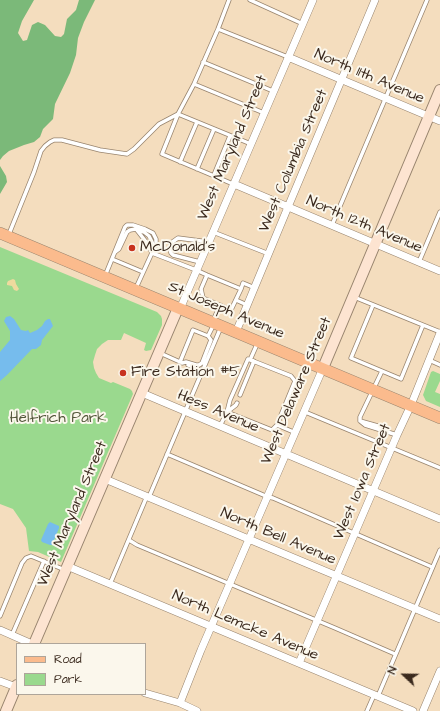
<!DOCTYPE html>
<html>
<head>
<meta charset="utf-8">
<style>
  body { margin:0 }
  #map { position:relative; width:440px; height:711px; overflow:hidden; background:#f4ddbe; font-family:"Architects Daughter",sans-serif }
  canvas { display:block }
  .legend { position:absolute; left:16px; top:643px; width:130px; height:52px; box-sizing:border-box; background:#fbf7ec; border:1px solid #aea59a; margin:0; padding:5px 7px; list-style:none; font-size:12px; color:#3b2a1e }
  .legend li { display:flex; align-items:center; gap:8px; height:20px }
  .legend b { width:20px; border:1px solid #aea59a }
  .north { position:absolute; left:384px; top:655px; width:40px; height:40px; -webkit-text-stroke:3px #fbf7ec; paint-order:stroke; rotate:292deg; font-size:11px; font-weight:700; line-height:16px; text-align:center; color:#3b2a1e }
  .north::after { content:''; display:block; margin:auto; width:14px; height:18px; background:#3b2a1e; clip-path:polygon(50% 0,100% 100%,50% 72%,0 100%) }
</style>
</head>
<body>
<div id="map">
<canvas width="440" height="711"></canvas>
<ul class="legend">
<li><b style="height:5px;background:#fbbb8d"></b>Road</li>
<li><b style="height:11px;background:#9ad98e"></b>Park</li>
</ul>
<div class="north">N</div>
</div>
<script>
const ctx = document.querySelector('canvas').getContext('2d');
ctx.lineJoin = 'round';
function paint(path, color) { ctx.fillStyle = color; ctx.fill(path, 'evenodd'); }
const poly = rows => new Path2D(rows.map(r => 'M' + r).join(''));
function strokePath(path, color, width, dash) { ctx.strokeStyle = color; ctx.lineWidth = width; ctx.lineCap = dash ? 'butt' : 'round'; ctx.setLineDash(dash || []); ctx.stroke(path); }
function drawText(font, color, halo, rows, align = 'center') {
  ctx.font = font + ' "Architects Daughter",sans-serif'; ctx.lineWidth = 4; ctx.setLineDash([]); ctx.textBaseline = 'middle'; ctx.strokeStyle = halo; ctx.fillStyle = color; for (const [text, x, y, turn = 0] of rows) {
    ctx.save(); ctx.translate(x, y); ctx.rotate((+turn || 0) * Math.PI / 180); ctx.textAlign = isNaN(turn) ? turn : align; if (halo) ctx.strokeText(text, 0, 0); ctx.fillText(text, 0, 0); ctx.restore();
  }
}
paint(poly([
  [0,247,157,312,161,316,162,319,162,325,151,350,146,351,144,350,146,343,124,333,121,340,108,340,102,344,97,349,95,355,93,362,94,368,96,373,99,378,111,383,113,382,130,389,132,391,133,394,61,562,38,552,29,551,26,528,13,509,0,504],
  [433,371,440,374,440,381,435,392,440,394,440,407,426,401,423,395,431,372]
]), '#9ad98e');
paint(poly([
  [0,0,34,0,22,21,18,33,23,41,27,40,32,25,38,22,45,25,55,36,61,37,64,34,67,19,76,10,79,0,95,0,84,22,78,38,76,55,70,73,55,104,53,119,43,129,40,137,34,142,24,145,9,151,3,156,0,160],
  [0,166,6,176,7,182,0,194]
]), '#7bb979');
paint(poly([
  [13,279,15,280,16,284,19,289,17,291,14,290,12,286,7,285,7,283,8,281]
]), '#eeda9e');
paint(poly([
  [10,316,14,319,21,330,26,331,28,330,30,333,37,330,42,326,45,321,48,319,50,319,53,326,42,340,41,345,36,349,32,349,7,375,0,381,0,352,10,340,10,331,4,321,6,317],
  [50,522,59,526,59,528,52,545,50,545,42,542,41,540,48,524]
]), '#76bced');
const lane = poly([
  [229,0,218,29,194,84,264,113],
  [250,0,303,24],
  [218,29,288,57],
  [203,62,273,91],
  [194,84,178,114,251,144],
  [178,114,162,154,233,184],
  [180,162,197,122],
  [197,169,214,129],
  [214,175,230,136],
  [332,225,427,0],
  [136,229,147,243,152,253,196,270,207,275,241,289,231,310,203,298,201,289,207,275],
  [213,232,269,254],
  [9,234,34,172,41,151,45,146,50,142,54,140,62,140,100,150,127,154,134,149,159,124,178,114],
  [115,252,119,249,127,232,130,230,136,229,144,232,149,236,152,242,154,250],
  [112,259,143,272],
  [200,262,173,255,171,253,170,249,171,243,178,238,209,242],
  [419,262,440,212],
  [105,276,125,227,127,225,133,225,145,229,153,233,156,239,156,244,136,288],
  [241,289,243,283,255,288],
  [354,297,440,332],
  [236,300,247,305],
  [373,305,351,358,401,379,423,325],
  [213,321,220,305],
  [160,353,180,362,193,330,208,336,214,324],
  [250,360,258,342],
  [429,360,440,365],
  [182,363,186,362,196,365,199,365,202,363,211,340,208,336],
  [188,365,203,371],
  [382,371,360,417,360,421,365,425,397,435],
  [240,395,254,361],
  [227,412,236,405,237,403],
  [305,412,440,468],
  [360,421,385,428,387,432],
  [277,425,296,433],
  [220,426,227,412,230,400,248,359,291,376,295,381,277,425,272,430,227,412],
  [167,454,268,497,273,498,432,567],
  [149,497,221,327],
  [129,540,137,545,335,628,395,654],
  [110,584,147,496],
  [0,616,22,563,26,558,31,556,65,570],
  [12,635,44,561],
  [378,696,440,550],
  [367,711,374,695]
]);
const street = poly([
  [288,57,440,121],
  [234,184,440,271],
  [180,309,313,0],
  [236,332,288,207,375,0],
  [142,393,440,519],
  [105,479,440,619],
  [67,566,413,711],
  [0,630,32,644],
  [299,663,397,435,411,405,440,333],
  [0,681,16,687],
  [145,693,180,703,197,711],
  [180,703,201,650,323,368],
  [423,711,440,671]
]);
const secondary = poly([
  [323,368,440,90],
  [34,644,178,308],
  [6,711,17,685]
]);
const primary = poly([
  [0,233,440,418]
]);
strokePath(lane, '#98846e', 5);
strokePath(street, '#98846e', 8);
strokePath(secondary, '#98846e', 12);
strokePath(primary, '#98846e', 12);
strokePath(lane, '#fff', 3.5);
strokePath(street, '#fff', 7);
strokePath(secondary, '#fde4d1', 10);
strokePath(primary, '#fbbb8d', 11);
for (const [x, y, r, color] of [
  [132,248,4,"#c8321e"],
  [123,373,4,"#c8321e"]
]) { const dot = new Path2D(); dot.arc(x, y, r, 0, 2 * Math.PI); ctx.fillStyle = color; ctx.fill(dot); strokePath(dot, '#fbf7ec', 1.5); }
drawText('15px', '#3b2a1e', '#fbf7ec', [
  ["North 11th Avenue",369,77,23],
  ["West Maryland Street",233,148,-67],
  ["West Columbia Street",294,161,-67],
  ["North 12th Avenue",364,225,23],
  ["St Joseph Avenue",226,311,23],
  ["West Delaware Street",297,391,-67],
  ["Hess Avenue",218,412,23],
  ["West Iowa Street",363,482,-67],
  ["West Maryland Street",73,514,-67],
  ["North Bell Avenue",278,537,23],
  ["North Lemcke Avenue",245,626,23]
]);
drawText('15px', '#3b2a1e', '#fbf7ec', [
  ["McDonald's",140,248],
  ["Fire Station #5",131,373]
], 'left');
drawText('15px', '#53563a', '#fbf7ec', [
  ["Helfrich Park",58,419]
]);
</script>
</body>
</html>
